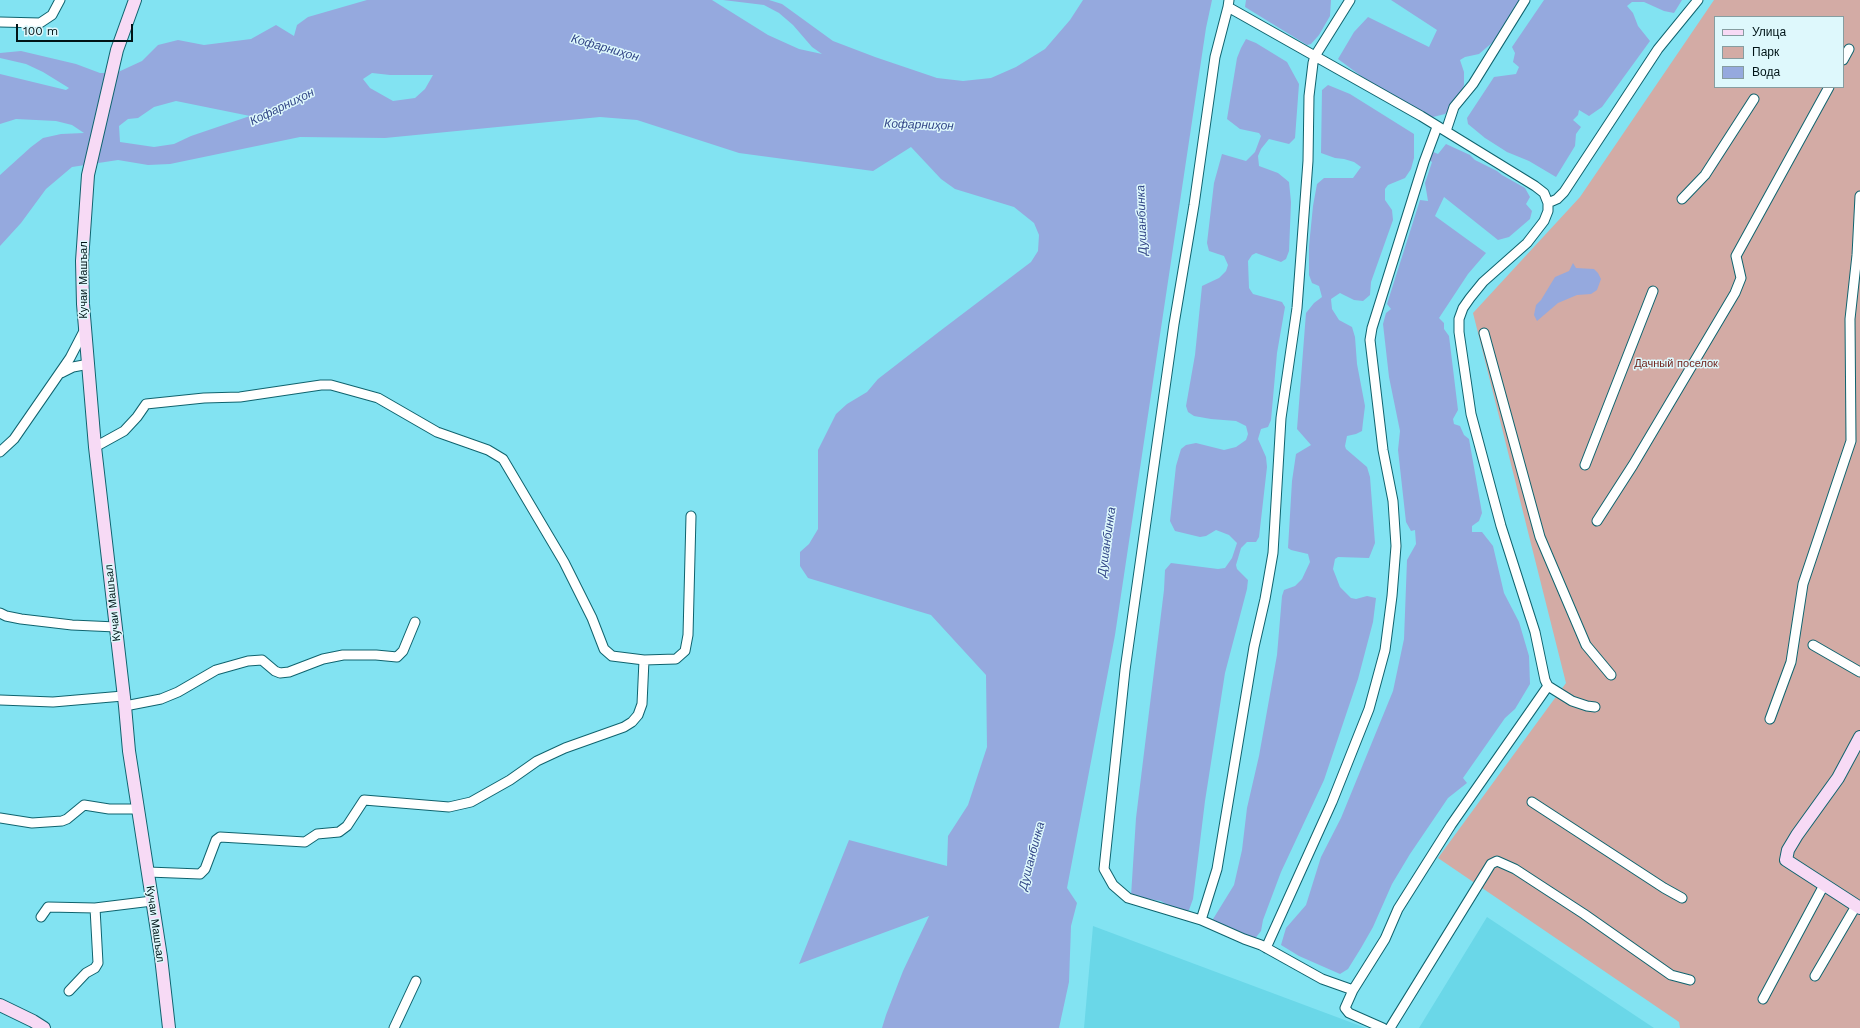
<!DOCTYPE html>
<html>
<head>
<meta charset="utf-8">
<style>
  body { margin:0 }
  #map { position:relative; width:1860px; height:1028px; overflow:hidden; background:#82e3f2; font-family:"Work Sans",sans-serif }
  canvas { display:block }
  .legend { position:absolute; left:1714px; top:16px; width:130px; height:72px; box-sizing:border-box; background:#def8fc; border:1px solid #869da0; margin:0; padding:5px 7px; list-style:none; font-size:12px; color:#011417 }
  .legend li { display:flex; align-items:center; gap:8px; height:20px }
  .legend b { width:20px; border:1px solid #869da0 }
  .scale { position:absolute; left:16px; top:24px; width:117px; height:18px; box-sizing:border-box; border:2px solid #011417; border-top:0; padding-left:5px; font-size:12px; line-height:14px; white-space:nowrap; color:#011417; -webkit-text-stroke:3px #def8fc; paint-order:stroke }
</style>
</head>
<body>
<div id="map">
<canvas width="1860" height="1028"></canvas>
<ul class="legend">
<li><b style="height:5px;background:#f7daf5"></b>Улица</li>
<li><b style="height:11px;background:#d3aba5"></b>Парк</li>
<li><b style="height:11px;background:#95a9de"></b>Вода</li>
</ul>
<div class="scale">100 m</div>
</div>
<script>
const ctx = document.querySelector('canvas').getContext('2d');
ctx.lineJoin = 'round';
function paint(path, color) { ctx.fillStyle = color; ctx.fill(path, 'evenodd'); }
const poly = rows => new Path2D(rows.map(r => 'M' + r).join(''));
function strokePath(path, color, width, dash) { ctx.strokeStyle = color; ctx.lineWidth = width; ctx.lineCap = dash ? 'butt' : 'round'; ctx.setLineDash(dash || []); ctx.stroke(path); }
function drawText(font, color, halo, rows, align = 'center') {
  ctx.font = font + ' "Work Sans",sans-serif'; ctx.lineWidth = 3; ctx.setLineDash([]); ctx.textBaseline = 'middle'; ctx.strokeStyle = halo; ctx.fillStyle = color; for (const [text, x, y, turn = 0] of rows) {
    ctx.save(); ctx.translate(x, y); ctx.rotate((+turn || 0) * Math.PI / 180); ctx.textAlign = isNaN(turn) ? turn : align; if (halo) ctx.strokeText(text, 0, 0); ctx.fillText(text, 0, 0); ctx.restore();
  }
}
paint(poly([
  [1487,917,1654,1028,1419,1028],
  [1093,926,1366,1028,1084,1028]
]), '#6ad7e8');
paint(poly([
  [1714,0,1860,0,1860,1028,1680,1028,1679,1022,1438,858,1566,683,1473,313,1580,197],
  [1715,17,1843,17,1843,87,1715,87]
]), '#d3aba5');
paint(poly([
  [367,0,712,0,768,35,799,49,822,54,812,47,793,25,779,13,764,5,723,0,769,0,782,4,833,41,875,57,937,78,963,81,991,78,1016,67,1045,49,1070,20,1083,0,1212,0,1206,28,1115,635,1067,888,1077,903,1071,926,1069,982,1059,1028,882,1028,886,1015,903,971,929,916,799,964,849,840,947,866,948,836,968,805,987,747,986,675,931,615,808,578,800,566,800,552,809,544,818,529,818,450,836,414,847,404,867,392,878,379,940,331,1031,262,1038,251,1039,235,1034,223,1014,207,955,189,941,179,911,147,873,171,739,153,637,120,600,117,385,138,300,137,170,164,148,165,118,160,72,167,46,189,21,223,0,246,0,175,31,147,43,138,61,134,84,133,72,125,56,121,16,119,0,124,0,74,66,90,69,88,43,72,26,64,0,58,0,53,21,51,76,64,100,73,116,73,142,61,158,45,178,40,204,45,251,39,276,25,294,36,297,25,308,17],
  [372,73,390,75,433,75,425,89,415,98,393,101,370,88,363,79],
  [176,101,250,116,191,136,174,144,154,147,120,142,119,126,128,119,138,118,154,107],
  [1246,0,1331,0,1330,16,1319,35,1311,44,1307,45,1245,7],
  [1391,0,1520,0,1493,42,1479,54,1465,57,1460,60,1464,72,1464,85,1456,103,1445,114,1433,117,1420,113,1395,98,1361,76,1338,59,1354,32,1368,17,1429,47,1437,30],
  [1544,0,1682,0,1674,13,1664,11,1644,2,1632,2,1627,6,1633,13,1638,26,1650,41,1602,107,1589,116,1579,110,1578,115,1573,120,1581,127,1576,134,1575,146,1556,177,1529,161,1507,152,1485,138,1468,124,1467,118,1494,77,1516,74,1519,67,1513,62,1515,53,1512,47],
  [1246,39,1256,43,1287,62,1299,84,1295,138,1289,144,1269,139,1261,149,1258,156,1259,166,1278,173,1289,182,1291,202,1289,251,1286,259,1281,262,1256,253,1252,255,1248,261,1249,288,1253,294,1282,302,1285,307,1277,353,1271,420,1268,427,1261,429,1258,439,1266,457,1267,467,1259,537,1256,542,1247,542,1241,548,1236,565,1237,569,1248,580,1247,589,1225,673,1205,801,1193,899,1189,910,1184,914,1181,914,1161,901,1131,896,1136,818,1164,590,1165,570,1171,563,1218,569,1225,568,1232,558,1237,543,1229,535,1216,530,1206,536,1200,537,1175,531,1170,521,1176,466,1181,449,1186,445,1196,443,1224,450,1236,447,1246,440,1248,434,1246,426,1236,421,1211,419,1194,416,1188,412,1186,406,1195,355,1202,286,1219,278,1226,271,1228,265,1224,256,1209,251,1207,243,1214,183,1222,154,1246,161,1255,152,1261,136,1259,133,1240,129,1227,119,1237,58,1241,48],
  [1328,85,1350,94,1414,134,1414,158,1411,169,1405,178,1388,185,1385,189,1385,200,1392,210,1393,220,1371,282,1370,295,1363,301,1354,300,1340,293,1331,299,1332,309,1339,320,1352,327,1355,337,1357,364,1365,406,1363,422,1362,431,1356,434,1347,436,1345,446,1346,449,1367,467,1370,477,1375,543,1369,558,1338,557,1335,559,1333,569,1340,587,1351,598,1356,599,1367,596,1376,598,1373,622,1358,679,1324,780,1281,872,1263,920,1261,931,1253,941,1210,924,1234,885,1242,850,1247,808,1259,756,1277,655,1282,596,1284,590,1295,586,1302,579,1310,562,1308,554,1291,550,1288,548,1292,481,1296,454,1311,445,1297,429,1306,313,1314,303,1322,297,1319,286,1312,283,1309,275,1309,246,1313,206,1317,184,1324,178,1353,178,1361,167,1354,162,1344,159,1335,158,1321,153,1322,90],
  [1446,144,1470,155,1475,160,1497,171,1502,175,1525,188,1530,197,1526,204,1532,211,1530,219,1509,237,1498,240,1444,197,1435,216,1486,253,1468,274,1439,318,1444,323,1444,329,1449,336,1458,410,1453,419,1454,424,1460,426,1464,435,1469,439,1482,513,1479,521,1472,526,1472,532,1482,532,1493,546,1504,593,1519,622,1529,656,1530,684,1515,709,1505,718,1463,778,1467,783,1448,798,1410,854,1392,884,1373,927,1361,948,1348,969,1340,974,1299,956,1281,945,1286,928,1306,905,1321,857,1341,818,1393,691,1404,639,1407,560,1416,544,1415,530,1411,531,1406,522,1398,450,1400,431,1389,377,1383,324,1386,313,1391,309,1387,304,1420,200,1428,201,1425,183,1432,162,1426,158,1431,151,1438,154],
  [1573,263,1576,268,1594,269,1598,273,1601,279,1597,290,1591,294,1577,295,1558,303,1537,321,1534,315,1536,305,1541,300,1555,277,1569,271]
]), '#95a9de');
const street = poly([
  [1229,0,1228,7,1421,116,1535,186,1544,193,1548,203,1548,211,1544,221,1527,243,1483,282,1470,298,1463,308,1459,319,1459,332,1471,414,1501,526,1535,632,1545,680,1548,686],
  [1350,0,1315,56,1313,63,1309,96,1308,161,1297,308,1281,418,1273,553,1265,599,1254,647,1217,869,1201,920,1244,939,1261,945,1322,979,1353,990],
  [0,22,40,23,52,15,60,0],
  [1843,60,1849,49],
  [1446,131,1454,107,1473,84,1525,0],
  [1682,199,1705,175,1754,99],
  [1548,203,1557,199,1564,192,1658,49,1698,0],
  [1484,333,1540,537,1586,645,1611,675],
  [61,373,73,367,89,364],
  [95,447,124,431,137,417,146,404,204,398,240,397,321,385,331,385,378,398,437,432,488,450,503,459,564,562,592,618,604,649,612,656,644,660,676,659,685,651,688,635,691,516],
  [0,452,14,439,70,358,85,329],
  [1585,465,1653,291],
  [1597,521,1633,465,1735,293,1741,278,1736,256,1829,87],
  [0,613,6,616,21,619,72,625,116,627],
  [1813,645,1860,672],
  [0,700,53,702,123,696],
  [125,706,161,699,178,692,216,670,248,661,262,660,275,671,280,673,289,672,323,659,343,655,376,655,397,657,403,651,415,622],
  [1770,719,1791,662,1803,584,1851,441,1850,319,1857,255,1860,196],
  [1532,802,1664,888,1682,898],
  [0,818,32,823,62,821,67,819,84,805,109,809,138,809],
  [148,872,200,874,205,869,216,840,220,837,305,842,317,834,339,832,347,826,364,800,449,807,471,802,510,780,537,761,565,748,624,727,632,722,638,715,642,704,644,660],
  [41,917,48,907,95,908,152,901],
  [1201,920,1128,898,1113,885,1104,869,1125,670,1174,324,1194,205,1215,57,1228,7],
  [1266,948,1332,802,1369,709,1385,650,1392,596,1396,546,1393,501,1383,450,1370,340,1372,328,1424,162,1437,127],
  [1815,976,1856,906],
  [69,991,86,973,95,968,98,963,95,908],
  [1763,999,1824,885],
  [394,1028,416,981],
  [1383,1028,1349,1013,1345,1008,1353,990,1385,939,1398,909,1451,825,1548,686,1572,701,1587,706,1595,707],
  [1390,1028,1491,864,1497,861,1515,869,1584,914,1671,975,1690,980]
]);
const secondary = poly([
  [135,0,117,50,88,175,82,261,83,304,95,447,125,706,129,751,161,957,169,1028],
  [1860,737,1838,778,1797,835,1788,850,1786,860,1860,908],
  [0,1005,33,1021,44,1028]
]);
strokePath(street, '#0f636e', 11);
strokePath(secondary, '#0f636e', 14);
strokePath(street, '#fff', 9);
strokePath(secondary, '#f7daf5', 12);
drawText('11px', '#011417', '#def8fc', [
  ["Кучаи Машъал",84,280,-90],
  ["Кучаи Машъал",113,603,-96],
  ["Кучаи Машъал",155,924,82]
]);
drawText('11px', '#71241d', '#def8fc', [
  ["Дачный поселок",1676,364]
]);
drawText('italic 12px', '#324687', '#def8fc', [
  ["Кофарниҳон",605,48,16],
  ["Кофарниҳон",282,107,-26],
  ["Кофарниҳон",919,125,2],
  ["Душанбинка",1142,220,-92],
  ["Душанбинка",1107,542,-82],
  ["Душанбинка",1032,856,-75]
]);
</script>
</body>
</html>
